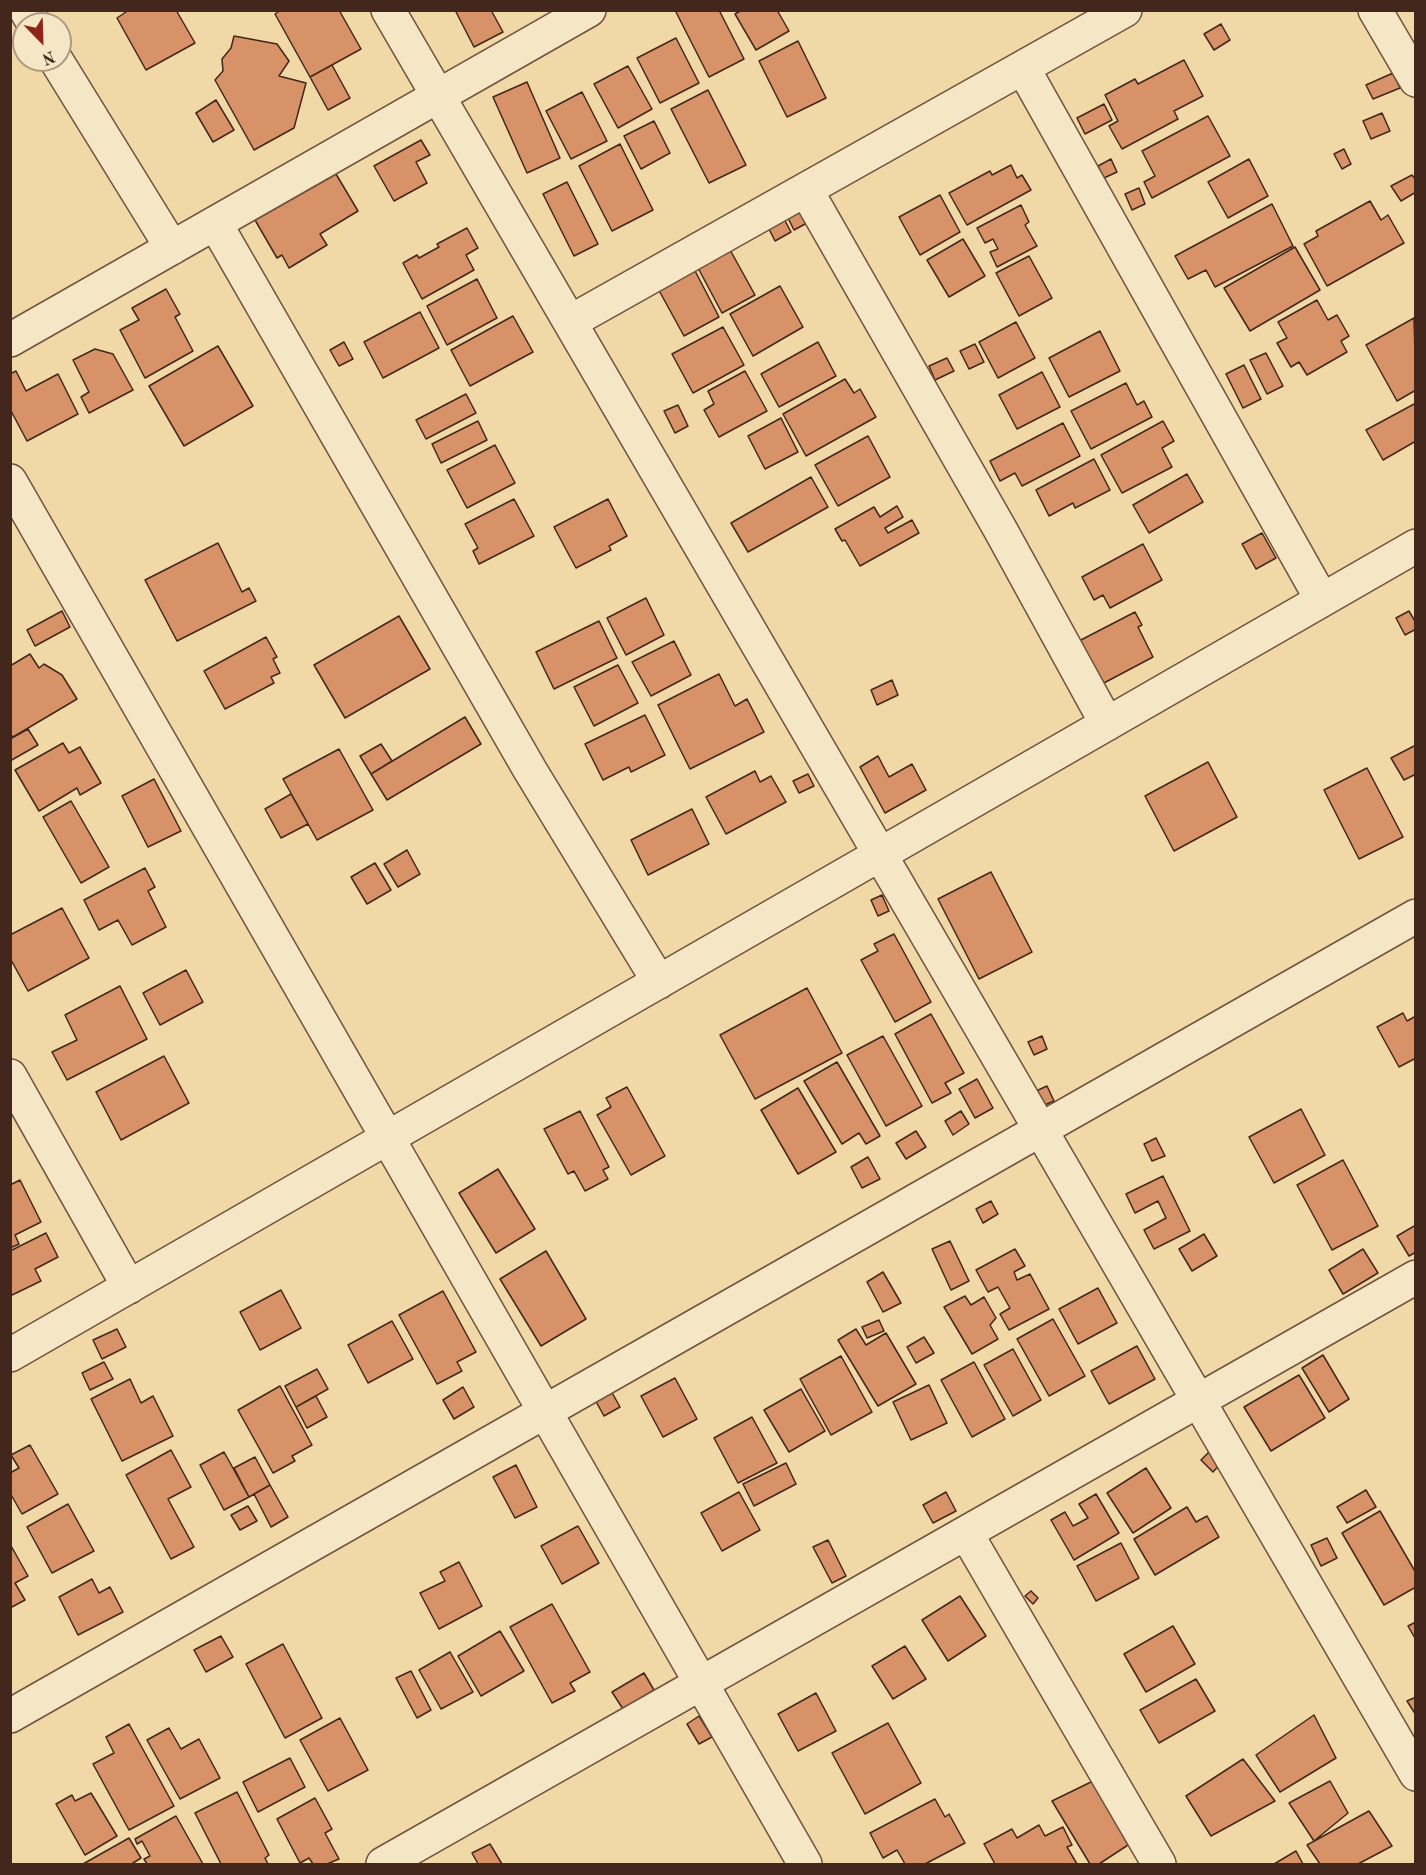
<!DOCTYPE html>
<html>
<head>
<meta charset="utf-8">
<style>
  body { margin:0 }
  #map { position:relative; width:1426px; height:1875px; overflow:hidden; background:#f0d8a7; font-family:"Old Standard TT",serif }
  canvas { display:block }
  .frame { position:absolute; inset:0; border:12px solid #44271c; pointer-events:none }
  .north { position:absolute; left:12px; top:12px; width:60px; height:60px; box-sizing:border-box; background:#f5e6c6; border:2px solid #ae9a82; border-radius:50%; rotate:157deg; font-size:16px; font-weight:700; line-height:24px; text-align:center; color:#44271c }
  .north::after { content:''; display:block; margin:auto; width:21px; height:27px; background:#8f2418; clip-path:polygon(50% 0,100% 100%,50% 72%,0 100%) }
</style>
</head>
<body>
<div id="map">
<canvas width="1426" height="1875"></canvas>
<div class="frame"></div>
<div class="north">N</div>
</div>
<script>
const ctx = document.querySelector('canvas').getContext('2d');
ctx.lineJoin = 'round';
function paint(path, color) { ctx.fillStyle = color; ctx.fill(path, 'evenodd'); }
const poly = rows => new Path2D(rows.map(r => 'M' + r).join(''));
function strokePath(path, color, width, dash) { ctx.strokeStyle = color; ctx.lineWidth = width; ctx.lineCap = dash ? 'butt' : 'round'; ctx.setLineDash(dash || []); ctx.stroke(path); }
const building = poly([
  [176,10,195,43,146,70,117,18,129,10,176,10],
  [281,10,339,10,361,49,310,77,275,14,281,10],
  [455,10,491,10,503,32,474,47,455,10],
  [679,10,719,10,744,59,709,77,676,12,679,10],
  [742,10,777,10,789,31,756,50,735,14,742,10],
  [1221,24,1230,40,1214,50,1204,34,1221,24],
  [234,36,277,44,289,61,279,76,306,83,294,128,254,150,215,80,223,71,222,59,231,48,234,36],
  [676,38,699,83,660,103,637,58,676,38],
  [798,41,826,98,787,117,759,61,798,41],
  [1184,60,1203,96,1174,111,1178,119,1122,149,1109,126,1118,121,1105,95,1135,79,1138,84,1184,60],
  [332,65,350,98,328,110,310,77,332,65],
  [628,66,652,109,618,128,594,84,628,66],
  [1393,73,1400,88,1373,99,1366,85,1393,73],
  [527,82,560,158,527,173,493,97,527,82],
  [708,90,746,165,709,183,671,109,708,90],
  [582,92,607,141,571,159,546,111,582,92],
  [216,100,234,130,213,142,196,113,216,100],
  [1104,104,1112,120,1085,134,1077,118,1104,104],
  [1382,113,1390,131,1371,139,1363,121,1382,113],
  [1208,116,1230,156,1152,198,1144,182,1155,176,1142,151,1208,116],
  [654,121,670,153,641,169,624,136,654,121],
  [421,140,430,155,416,162,427,183,394,201,374,166,421,140],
  [620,144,653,210,612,231,579,166,620,144],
  [1344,149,1351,164,1342,169,1334,154,1344,149],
  [1111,159,1117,172,1104,178,1098,166,1111,159],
  [1249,159,1268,196,1228,218,1208,182,1249,159],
  [1011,165,1017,178,1022,175,1031,190,967,225,949,193,990,171,992,175,1011,165],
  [336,174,358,211,320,234,327,245,289,268,282,255,277,258,255,220,336,174],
  [1412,175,1416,180,1416,192,1401,201,1391,186,1412,175],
  [567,182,598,244,574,256,543,194,567,182],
  [1139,188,1145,204,1132,210,1125,194,1139,188],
  [940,195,960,232,920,255,899,217,940,195],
  [1370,201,1381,220,1388,215,1404,243,1327,286,1304,244,1318,236,1316,231,1370,201],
  [1272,204,1293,246,1215,287,1206,270,1188,279,1175,256,1272,204],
  [798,205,807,223,794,230,785,212,798,205],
  [1021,205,1029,222,1025,225,1037,246,997,267,990,252,998,249,993,239,985,243,977,228,1021,205],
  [782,215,791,232,775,241,766,223,782,215],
  [467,228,478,248,466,255,474,270,422,299,403,263,417,255,419,258,439,247,437,244,467,228],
  [963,239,985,276,949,297,927,260,963,239],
  [1295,247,1320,290,1250,331,1224,288,1295,247],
  [729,248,755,295,722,313,697,266,729,248],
  [1029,256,1052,298,1019,316,996,273,1029,256],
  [692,265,719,317,684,336,656,285,692,265],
  [477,279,497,318,447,345,427,306,477,279],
  [780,286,803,327,753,356,730,314,780,286],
  [166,289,180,314,175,317,193,351,145,378,120,330,139,320,132,308,166,289],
  [1317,300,1328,320,1337,315,1349,336,1341,341,1347,352,1307,375,1299,362,1291,367,1277,343,1287,338,1278,322,1317,300],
  [420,312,439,348,383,378,364,342,420,312],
  [513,316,533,352,470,386,451,350,513,316],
  [1414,318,1416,390,1397,401,1366,345,1414,318],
  [1016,322,1035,358,998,378,979,342,1016,322],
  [723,327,744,365,693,393,672,354,723,327],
  [1100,331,1120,371,1069,397,1049,358,1100,331],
  [344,342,353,359,339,366,330,350,344,342],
  [818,342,836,376,779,407,761,374,818,342],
  [975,344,984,362,969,369,960,351,975,344],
  [218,346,253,406,184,446,149,386,218,346],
  [95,349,113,354,133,390,89,413,81,397,89,392,73,360,95,349],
  [1266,353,1283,386,1267,394,1250,360,1266,353],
  [947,358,954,371,935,380,929,366,947,358],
  [1244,365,1261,399,1243,408,1226,374,1244,365],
  [16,371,26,391,58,374,78,414,27,441,10,409,10,374,16,371],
  [745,371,767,411,719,437,704,410,714,404,708,391,745,371],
  [1042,372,1060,407,1017,429,999,395,1042,372],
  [845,379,854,393,860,389,876,417,806,456,783,414,845,379],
  [1126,383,1137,405,1144,401,1152,417,1091,449,1071,411,1126,383],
  [466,394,476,413,426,439,416,420,466,394],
  [1416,403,1416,441,1383,460,1366,430,1416,403],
  [678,405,688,426,675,433,664,411,678,405],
  [781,418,798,452,765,469,748,436,781,418],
  [478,421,487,440,441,463,432,444,478,421],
  [1163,421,1174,441,1162,448,1172,467,1122,493,1101,455,1163,421],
  [1063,423,1080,456,1022,486,1015,473,1000,481,990,461,1063,423],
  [868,436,890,477,838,506,815,465,868,436],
  [495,445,515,483,467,508,447,470,495,445],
  [1094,459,1110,490,1075,508,1073,503,1049,516,1036,490,1094,459],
  [1187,474,1203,502,1149,533,1133,505,1187,474],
  [811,477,828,507,748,552,731,523,811,477],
  [514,499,534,536,479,564,473,551,478,548,465,524,514,499],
  [608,499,627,536,609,546,611,550,576,568,554,527,608,499],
  [897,506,903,517,885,528,888,533,912,520,919,533,860,566,845,540,842,541,835,529,874,507,880,517,897,506],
  [1262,533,1276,558,1256,569,1242,544,1262,533],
  [218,543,242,592,249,588,256,601,177,641,145,580,218,543],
  [1143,544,1162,580,1110,608,1103,595,1094,600,1082,577,1143,544],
  [646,598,664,635,626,655,607,618,646,598],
  [62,611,70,627,35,646,27,630,62,611],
  [1409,611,1416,623,1416,629,1405,635,1396,618,1409,611],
  [1135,612,1142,625,1138,627,1153,657,1102,684,1079,641,1135,612],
  [399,616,430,669,345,718,314,665,399,616],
  [599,621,617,658,554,689,536,652,599,621],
  [266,637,277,657,273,659,280,673,271,677,274,683,225,709,204,671,266,637],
  [674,641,691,675,651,696,632,662,674,641],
  [30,654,39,668,44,664,62,675,77,699,13,737,10,734,10,666,30,654],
  [618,665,638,703,594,726,574,687,618,665],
  [719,674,735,706,747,699,764,732,690,769,658,705,719,674],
  [892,680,898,695,877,705,871,690,892,680],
  [645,715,665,755,631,772,629,767,603,780,585,744,645,715],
  [465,717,481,744,387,800,371,774,465,717],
  [28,729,38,745,10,761,10,739,28,729],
  [63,743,69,753,80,747,101,783,80,795,77,788,39,811,15,770,63,743],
  [381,744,392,761,371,774,360,756,381,744],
  [1416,745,1416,774,1404,780,1391,758,1416,745],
  [339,749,373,810,317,840,283,779,339,749],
  [878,756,889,777,912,764,926,790,885,813,860,767,878,756],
  [1208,762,1237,817,1174,851,1145,796,1208,762],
  [1367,768,1403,837,1359,859,1324,790,1367,768],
  [755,771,760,782,771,776,786,802,726,834,706,797,755,771],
  [808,774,814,786,799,793,793,781,808,774],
  [154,779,181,831,148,847,122,796,154,779],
  [291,794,308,824,281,838,265,809,291,794],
  [71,801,109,867,81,883,43,817,71,801],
  [692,809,709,844,648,875,631,840,692,809],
  [407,850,420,874,398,887,384,864,407,850],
  [375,863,391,890,367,904,351,877,375,863],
  [145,868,155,887,148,891,166,927,132,945,118,920,99,930,84,900,145,868],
  [991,872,1032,952,979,979,938,899,991,872],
  [882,895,889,911,878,916,871,900,882,895],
  [62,908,89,958,28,991,10,958,10,935,62,908],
  [894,934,931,1002,895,1022,861,960,878,951,874,944,894,934],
  [186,970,203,1002,160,1025,143,993,186,970],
  [120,986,147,1039,67,1080,52,1052,77,1040,65,1015,120,986],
  [807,988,842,1053,755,1099,720,1035,807,988],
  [1403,1013,1407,1021,1416,1016,1416,1058,1399,1067,1377,1027,1403,1013],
  [931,1014,964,1073,945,1083,951,1093,932,1103,895,1034,931,1014],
  [883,1036,922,1106,886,1126,847,1055,883,1036],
  [1042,1036,1047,1049,1034,1055,1028,1042,1042,1036],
  [164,1056,189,1103,121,1140,96,1092,164,1056],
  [837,1062,880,1136,866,1144,859,1133,842,1144,804,1081,837,1062],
  [977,1079,993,1108,975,1118,959,1089,977,1079],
  [1047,1086,1054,1101,1040,1107,1034,1092,1047,1086],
  [627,1087,665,1156,631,1175,597,1115,611,1107,606,1098,627,1087],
  [798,1088,836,1152,798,1174,761,1110,798,1088],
  [1301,1109,1325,1155,1274,1183,1249,1137,1301,1109],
  [580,1111,609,1167,603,1170,608,1179,585,1191,574,1171,568,1174,544,1129,580,1111],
  [961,1111,969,1124,953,1135,945,1121,961,1111],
  [916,1131,926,1147,906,1159,896,1143,916,1131],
  [1156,1138,1165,1156,1152,1161,1144,1144,1156,1138],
  [868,1157,880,1179,862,1188,851,1167,868,1157],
  [1343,1160,1378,1226,1332,1250,1297,1185,1343,1160],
  [498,1169,535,1229,496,1253,459,1193,498,1169],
  [1163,1176,1190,1231,1154,1249,1144,1230,1166,1218,1158,1201,1135,1213,1126,1194,1163,1176],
  [20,1180,41,1222,15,1235,19,1244,10,1248,10,1185,20,1180],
  [991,1201,998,1214,983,1223,976,1209,991,1201],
  [1416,1225,1416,1252,1409,1256,1397,1236,1416,1225],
  [46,1233,58,1257,35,1269,41,1281,10,1296,10,1251,46,1233],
  [1204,1234,1217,1256,1192,1271,1179,1249,1204,1234],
  [950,1241,969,1281,951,1290,932,1249,950,1241],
  [1015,1249,1025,1266,1014,1272,1017,1280,1030,1274,1049,1309,1009,1330,1000,1314,1010,1308,998,1287,988,1292,976,1270,1015,1249],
  [1363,1249,1378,1273,1343,1294,1329,1270,1363,1249],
  [546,1251,586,1319,541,1346,500,1279,546,1251],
  [883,1272,901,1303,883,1312,867,1282,883,1272],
  [1098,1288,1117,1323,1078,1344,1059,1309,1098,1288],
  [281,1290,301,1328,260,1350,240,1312,281,1290],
  [443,1291,476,1352,457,1362,462,1371,437,1384,399,1315,443,1291],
  [965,1296,971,1305,984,1297,996,1318,990,1325,998,1339,972,1354,944,1307,965,1296],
  [1053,1319,1085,1376,1049,1396,1017,1339,1053,1319],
  [879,1320,884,1331,867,1338,862,1327,879,1320],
  [392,1321,413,1359,368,1383,348,1345,392,1321],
  [117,1329,126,1347,102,1359,93,1340,117,1329],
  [856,1329,866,1345,886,1333,916,1384,878,1406,838,1340,856,1329],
  [924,1337,934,1353,916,1363,907,1347,924,1337],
  [1137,1346,1155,1379,1109,1404,1091,1371,1137,1346],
  [1013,1349,1041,1400,1013,1416,984,1365,1013,1349],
  [1323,1355,1349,1399,1329,1412,1302,1368,1323,1355],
  [841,1356,872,1412,831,1435,800,1379,841,1356],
  [104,1362,113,1379,90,1390,82,1373,104,1362],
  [974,1362,1005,1419,972,1437,941,1380,974,1362],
  [317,1369,328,1389,296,1407,285,1386,317,1369],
  [1299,1375,1325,1418,1271,1451,1244,1407,1299,1375],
  [675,1378,697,1419,663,1437,641,1396,675,1378],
  [130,1379,141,1403,153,1396,173,1436,122,1461,91,1399,130,1379],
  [929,1385,947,1423,911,1440,893,1402,929,1385],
  [280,1386,312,1445,292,1456,295,1461,273,1473,238,1410,280,1386],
  [463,1387,474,1407,454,1419,443,1400,463,1387],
  [610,1389,620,1407,604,1416,594,1398,610,1389],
  [801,1389,825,1431,789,1452,764,1410,801,1389],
  [316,1396,327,1417,307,1428,296,1407,316,1396],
  [752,1417,777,1463,738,1483,714,1438,752,1417],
  [30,1445,58,1494,22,1514,10,1493,10,1473,19,1468,11,1455,30,1445],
  [171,1450,191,1487,168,1499,194,1547,171,1559,126,1475,171,1450],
  [1210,1451,1222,1462,1213,1472,1201,1460,1210,1451],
  [224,1452,249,1497,224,1510,200,1465,224,1452],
  [255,1457,270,1485,249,1497,234,1468,255,1457],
  [786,1463,796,1484,754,1506,743,1484,786,1463],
  [516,1465,537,1507,515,1518,493,1477,516,1465],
  [1146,1468,1171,1508,1133,1533,1107,1493,1146,1468],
  [270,1485,288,1517,271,1527,254,1494,270,1485],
  [1366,1490,1376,1507,1347,1523,1337,1507,1366,1490],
  [739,1492,760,1530,722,1551,701,1513,739,1492],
  [946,1492,956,1511,933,1523,923,1505,946,1492],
  [1096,1494,1119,1533,1074,1560,1051,1520,1065,1512,1073,1526,1088,1518,1079,1504,1096,1494],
  [68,1504,94,1551,52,1573,27,1527,68,1504],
  [248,1506,257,1521,240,1530,231,1515,248,1506],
  [1187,1507,1196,1522,1207,1516,1219,1537,1155,1575,1134,1539,1187,1507],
  [1380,1511,1416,1573,1416,1587,1384,1605,1342,1533,1380,1511],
  [578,1526,599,1563,562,1584,541,1546,578,1526],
  [1327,1538,1337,1558,1321,1566,1311,1545,1327,1538],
  [828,1540,846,1576,832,1583,813,1547,828,1540],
  [1121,1543,1139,1578,1096,1601,1077,1566,1121,1543],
  [10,1544,28,1576,15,1583,25,1600,10,1608,10,1544],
  [459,1562,482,1606,439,1629,420,1593,445,1581,440,1572,459,1562],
  [92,1579,99,1593,110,1587,123,1612,78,1635,59,1597,92,1579],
  [1031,1591,1038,1598,1033,1604,1025,1596,1031,1591],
  [960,1596,986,1636,948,1661,922,1620,960,1596],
  [552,1604,590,1672,570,1683,575,1691,552,1703,510,1627,552,1604],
  [1416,1622,1416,1640,1408,1626,1416,1622],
  [1173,1626,1195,1664,1146,1692,1124,1654,1173,1626],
  [500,1631,524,1671,481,1696,458,1656,500,1631],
  [221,1636,233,1657,206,1672,194,1650,221,1636],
  [283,1644,322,1718,285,1738,246,1664,283,1644],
  [905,1646,926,1679,893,1699,872,1666,905,1646],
  [450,1652,473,1692,441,1709,419,1670,450,1652],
  [411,1671,431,1710,417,1718,396,1678,411,1671],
  [644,1673,654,1690,623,1709,612,1692,644,1673],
  [1196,1679,1215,1711,1159,1743,1140,1710,1196,1679],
  [816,1693,836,1731,798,1751,778,1714,816,1693],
  [1416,1697,1416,1715,1407,1701,1416,1697],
  [1314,1715,1336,1758,1280,1792,1256,1755,1314,1715],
  [699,1716,712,1737,699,1744,687,1724,699,1716],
  [340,1718,368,1770,328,1791,300,1740,340,1718],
  [888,1723,921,1783,865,1814,832,1753,888,1723],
  [129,1724,174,1806,129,1830,93,1764,114,1753,106,1737,129,1724],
  [169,1728,181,1749,199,1739,220,1778,180,1799,147,1740,169,1728],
  [290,1758,305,1787,258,1812,243,1782,290,1758],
  [1243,1759,1275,1801,1211,1836,1186,1796,1243,1759],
  [1093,1781,1128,1845,1099,1864,1090,1864,1052,1801,1093,1781],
  [1330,1781,1348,1813,1314,1841,1289,1803,1330,1781],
  [237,1792,269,1855,265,1858,268,1864,221,1864,195,1813,237,1792],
  [91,1793,117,1836,85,1855,56,1804,72,1795,75,1801,91,1793],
  [315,1798,332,1829,325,1833,339,1859,327,1864,313,1864,309,1858,300,1863,277,1819,315,1798],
  [935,1799,945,1817,949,1814,965,1843,925,1864,905,1864,897,1850,883,1858,870,1833,935,1799],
  [1369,1811,1392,1846,1358,1864,1320,1864,1307,1845,1369,1811],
  [176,1816,203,1864,147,1864,144,1859,150,1856,142,1841,137,1844,135,1839,176,1816],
  [1039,1825,1045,1836,1063,1827,1072,1845,1067,1847,1077,1864,995,1864,984,1844,1012,1829,1017,1838,1039,1825],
  [129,1838,141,1858,133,1863,134,1864,83,1864,129,1838],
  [490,1844,502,1864,478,1864,472,1853,490,1844],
  [1296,1851,1303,1864,1274,1864,1296,1851]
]);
paint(building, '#d79267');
strokePath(building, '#44271c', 1.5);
const minor = poly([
  [26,10,34,24],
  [388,10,1416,1774],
  [1375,10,1416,80],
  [56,60,172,248],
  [1023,68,1322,600],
  [806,190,1000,529,1107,724],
  [215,223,530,770,659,982],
  [570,322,1125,10],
  [10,340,589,10],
  [10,481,805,1864],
  [10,1076,129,1287],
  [10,1355,1416,546],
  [966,1533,1159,1864],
  [10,1716,1416,916],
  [383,1864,1416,1277]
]);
strokePath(minor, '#6f533f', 36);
strokePath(minor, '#f5e6c6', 33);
</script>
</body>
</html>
